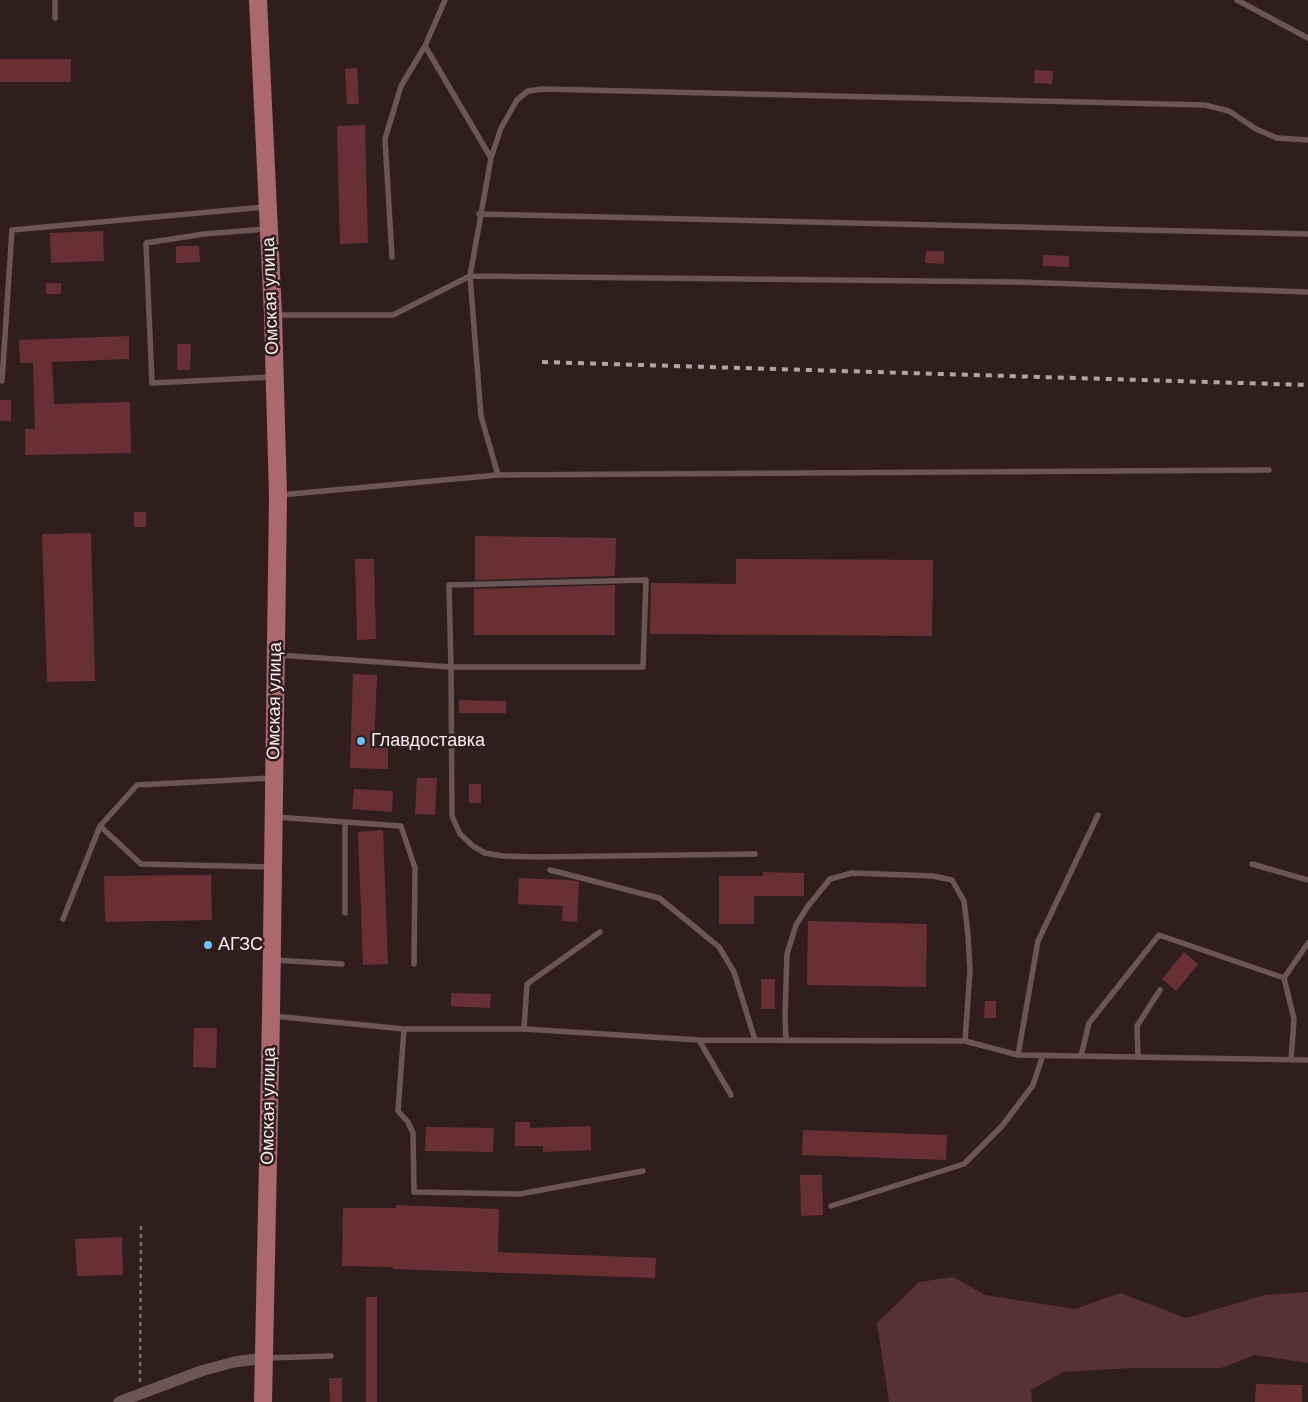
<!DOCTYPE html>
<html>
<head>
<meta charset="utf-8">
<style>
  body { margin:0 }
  canvas { display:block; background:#301e1f }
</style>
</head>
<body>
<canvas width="1308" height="1402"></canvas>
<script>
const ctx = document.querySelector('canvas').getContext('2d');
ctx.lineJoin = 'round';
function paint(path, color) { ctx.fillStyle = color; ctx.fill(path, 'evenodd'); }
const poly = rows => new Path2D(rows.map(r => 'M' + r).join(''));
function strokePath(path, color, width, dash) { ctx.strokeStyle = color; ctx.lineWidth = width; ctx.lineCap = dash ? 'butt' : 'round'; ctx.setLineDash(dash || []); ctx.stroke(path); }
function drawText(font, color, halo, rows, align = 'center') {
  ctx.font = font + ' Helvetica,sans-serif'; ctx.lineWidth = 5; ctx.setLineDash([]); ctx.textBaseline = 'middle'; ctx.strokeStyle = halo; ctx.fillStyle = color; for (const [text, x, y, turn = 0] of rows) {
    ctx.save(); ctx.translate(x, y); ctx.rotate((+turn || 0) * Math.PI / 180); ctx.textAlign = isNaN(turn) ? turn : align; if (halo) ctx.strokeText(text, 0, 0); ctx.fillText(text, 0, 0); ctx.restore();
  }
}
paint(poly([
  [953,1277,985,1295,1075,1309,1120,1293,1186,1318,1265,1295,1308,1292,1308,1363,1255,1355,1221,1368,1131,1368,1063,1372,1031,1390,1032,1402,889,1402,877,1323,919,1282]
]), '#573133');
paint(poly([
  [0,59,71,59,71,82,0,82],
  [357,68,359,104,347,104,345,69],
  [1035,70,1053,71,1052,84,1034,83],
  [365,125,368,243,340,244,337,126],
  [103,231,104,261,51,263,50,233],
  [176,246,199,246,200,262,176,263],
  [926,251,944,251,944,264,925,263],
  [1043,255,1069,256,1069,267,1043,266],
  [46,283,61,283,61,294,46,294],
  [129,336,129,359,52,362,54,404,130,402,131,453,25,455,25,429,35,429,33,363,20,363,19,340],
  [177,344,191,344,190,370,177,370],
  [0,400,11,400,11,421,0,421],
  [134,512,146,512,146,527,134,527],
  [91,533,95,681,47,682,42,534],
  [475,536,616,538,615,576,475,580],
  [355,559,374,559,376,639,357,640],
  [736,559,933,560,932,636,650,634,651,583,736,584],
  [615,585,615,635,474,635,474,589],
  [353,674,377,675,374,747,388,748,388,769,350,768],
  [459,700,506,701,506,713,459,713],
  [417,778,437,778,435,815,415,814],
  [469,784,481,784,481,803,469,803],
  [354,789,393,791,392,812,352,809],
  [383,830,388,964,363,965,358,832],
  [763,872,804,873,804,896,754,896,754,924,719,924,719,876,763,876],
  [194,875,211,875,212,920,105,922,104,876],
  [519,878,570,880,579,882,577,922,562,921,563,906,518,904],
  [808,921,927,924,926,987,807,985],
  [1184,952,1198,964,1176,991,1162,979],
  [761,979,775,979,775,1009,761,1009],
  [451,993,491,994,490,1008,451,1006],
  [985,1001,996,1001,996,1018,984,1018],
  [194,1028,217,1028,216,1068,193,1067],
  [515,1122,530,1122,530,1128,591,1126,591,1150,543,1152,543,1146,515,1146],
  [426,1127,494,1128,493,1152,425,1151],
  [803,1130,947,1135,946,1160,802,1155],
  [800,1175,822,1175,823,1215,801,1216],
  [396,1205,499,1209,498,1252,656,1258,655,1278,393,1269,393,1267,342,1266,343,1208,396,1208],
  [122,1237,123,1275,77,1276,75,1239],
  [366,1297,377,1297,377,1402,366,1402],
  [329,1378,342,1378,342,1402,330,1402],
  [1256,1384,1302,1385,1302,1402,1255,1402]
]), '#682f34');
strokePath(poly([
  [140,1382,141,1226]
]), '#7e6e6f', 2.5, [4, 4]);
strokePath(poly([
  [55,0,55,18],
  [1237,0,1308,38],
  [425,46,491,158,470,276,481,416,498,475],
  [491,158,501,128,517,100,528,91,543,89,1205,105,1229,111,1256,129,1277,138,1308,140],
  [479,214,1308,234],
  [266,229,204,234,146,243,152,383,273,377],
  [392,257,385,139,401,86,425,46,445,0],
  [275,315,393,315,470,276,1017,282,1308,292],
  [2,381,12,230,265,207],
  [280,495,498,475,1269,470],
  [278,655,451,667,643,667,646,580,449,585,451,667,452,816,460,834,473,846,485,853,503,856,536,857,755,854],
  [275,817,401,826,415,868,414,964],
  [100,826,141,864,271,867],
  [1252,864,1308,880],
  [550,870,659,898,696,928,719,947,734,972,755,1040],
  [345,913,345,822],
  [63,919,100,826,137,785,272,778],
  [274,960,342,964],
  [273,1016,404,1029,524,1029,699,1040,965,1041,1018,1055,1308,1060],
  [404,1029,398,1111,408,1122,413,1133,414,1192,520,1194,643,1171],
  [524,1029,527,984,600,932],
  [699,1040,731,1095],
  [786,1040,785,1016,787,954,796,925,808,906,830,879,852,873,933,876,952,880,964,901,968,935,970,971,965,1041],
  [1018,1055,1038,941,1098,815],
  [1081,1056,1089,1023,1159,935,1284,978],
  [1138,1057,1137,1026,1160,990],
  [1291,1060,1294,1019,1284,978,1308,943],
  [831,1206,964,1164,1002,1126,1033,1085,1043,1055],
  [265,1358,331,1356]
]), '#6a5656', 5.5);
strokePath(poly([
  [119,1402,201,1371,234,1362,264,1358]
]), '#6a5656', 11);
strokePath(poly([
  [258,0,273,315,278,496,271,1016,263,1402]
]), '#ab696d', 18);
strokePath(poly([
  [542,362,1308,385]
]), '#b2a3a4', 4, [6, 6]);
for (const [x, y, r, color] of [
  [361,741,5,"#6ec2f3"],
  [208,945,5,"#6ec2f3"]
]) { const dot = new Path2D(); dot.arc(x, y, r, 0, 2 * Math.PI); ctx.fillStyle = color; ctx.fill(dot); strokePath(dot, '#301e1f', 2); }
drawText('18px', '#faedee', '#301e1f', [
  ["Омская улица",271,296,-92],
  ["Омская улица",275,701,-89],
  ["Омская улица",269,1106,-89]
]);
drawText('18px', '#faedee', '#301e1f', [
  ["Главдоставка",371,741],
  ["АГЗС",218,945]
], 'left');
</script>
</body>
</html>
